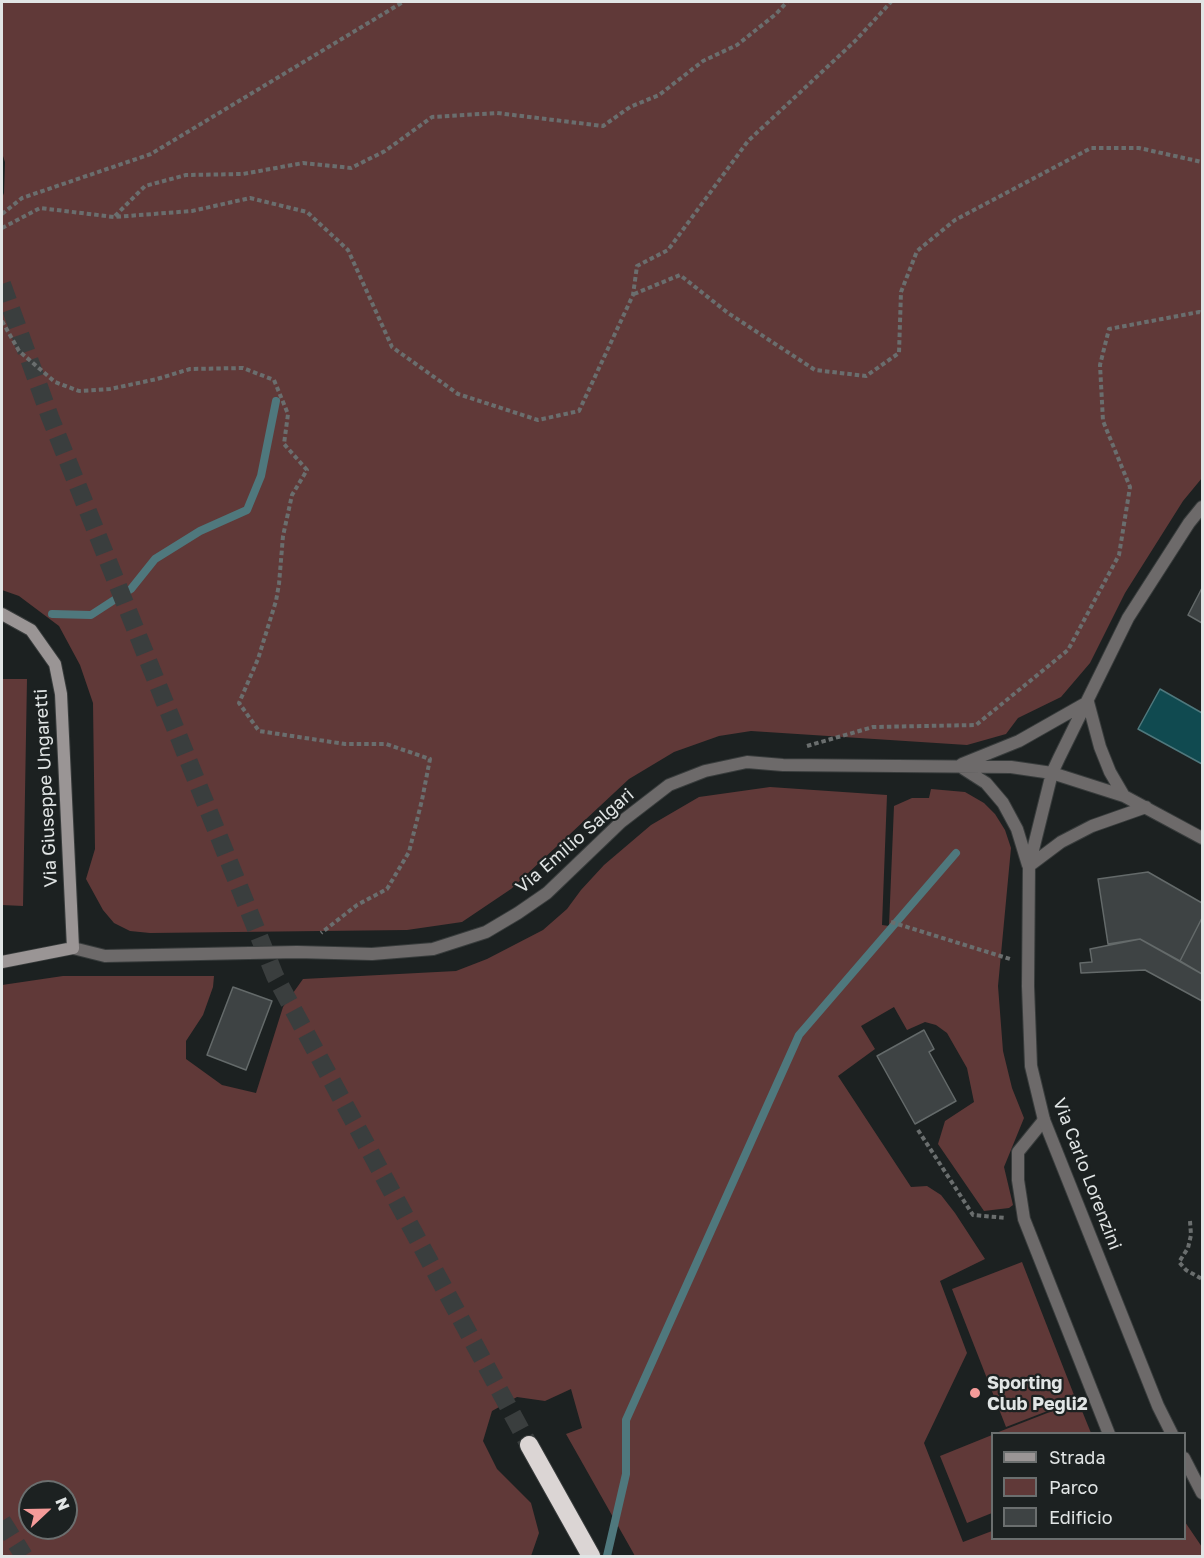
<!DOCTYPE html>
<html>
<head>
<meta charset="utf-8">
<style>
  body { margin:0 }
  #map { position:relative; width:1204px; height:1558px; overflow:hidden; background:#1c2121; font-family:"Golos Text",sans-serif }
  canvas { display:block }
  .frame { position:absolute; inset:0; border:3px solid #e1e5e5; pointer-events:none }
  .legend { position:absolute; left:991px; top:1432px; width:195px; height:108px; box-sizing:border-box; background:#1c2121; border:2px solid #6b6f6f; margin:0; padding:8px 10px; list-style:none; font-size:18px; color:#e1e5e5 }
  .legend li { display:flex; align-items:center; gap:12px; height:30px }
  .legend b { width:30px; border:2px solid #6b6f6f }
  .north { position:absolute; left:18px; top:1480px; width:60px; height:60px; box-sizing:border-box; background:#1c2121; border:2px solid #6b6f6f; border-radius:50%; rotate:68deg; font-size:16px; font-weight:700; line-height:24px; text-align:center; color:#e1e5e5 }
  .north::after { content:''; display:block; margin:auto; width:21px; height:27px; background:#f59b99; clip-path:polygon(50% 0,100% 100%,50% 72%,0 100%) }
</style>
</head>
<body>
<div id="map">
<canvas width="1204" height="1558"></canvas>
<div class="frame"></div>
<ul class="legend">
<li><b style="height:8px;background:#9a9595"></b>Strada</li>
<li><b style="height:16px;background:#603938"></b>Parco</li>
<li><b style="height:16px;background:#3e4344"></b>Edificio</li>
</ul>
<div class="north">N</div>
</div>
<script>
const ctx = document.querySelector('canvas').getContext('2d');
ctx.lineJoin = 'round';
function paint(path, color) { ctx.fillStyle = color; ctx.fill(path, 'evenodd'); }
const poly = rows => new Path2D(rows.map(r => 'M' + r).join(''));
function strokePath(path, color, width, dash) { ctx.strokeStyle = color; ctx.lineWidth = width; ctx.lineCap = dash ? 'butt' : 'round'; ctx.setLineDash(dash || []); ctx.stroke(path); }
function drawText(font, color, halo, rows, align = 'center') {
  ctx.font = font + ' "Golos Text",sans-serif'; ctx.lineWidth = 4.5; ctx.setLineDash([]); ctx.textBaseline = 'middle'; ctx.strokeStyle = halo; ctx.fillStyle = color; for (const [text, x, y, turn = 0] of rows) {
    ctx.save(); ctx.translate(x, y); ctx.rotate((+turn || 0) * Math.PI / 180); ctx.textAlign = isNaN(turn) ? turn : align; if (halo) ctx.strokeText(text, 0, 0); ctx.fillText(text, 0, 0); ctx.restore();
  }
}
paint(poly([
  [2,2,1202,2,1202,478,1183,501,1125,593,1090,663,1061,697,1018,718,1006,734,967,745,751,731,719,736,674,752,629,779,511,889,462,922,407,930,150,933,130,931,114,923,103,910,86,879,95,849,93,703,80,665,59,626,19,596,2,590,2,198,4,193,5,162,2,153],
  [2,679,27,679,23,906,2,905],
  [770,787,887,795,882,925,889,926,894,806,912,798,929,798,931,789,965,792,984,803,995,814,1005,830,1011,848,998,986,1003,1051,1012,1088,1024,1118,1004,1167,1013,1205,1009,1208,984,1211,938,1144,945,1121,974,1102,967,1068,947,1033,936,1025,925,1022,907,1030,894,1007,861,1026,875,1049,838,1076,911,1187,927,1186,941,1195,955,1213,985,1259,940,1281,967,1353,924,1443,963,1542,992,1531,992,1538,1184,1538,1185,1522,1202,1547,1202,1556,635,1556,566,1434,582,1428,571,1389,545,1401,517,1397,492,1411,483,1441,497,1469,531,1503,539,1533,531,1556,2,1556,2,985,63,976,214,976,213,987,203,1015,186,1041,186,1059,222,1085,256,1093,283,1007,303,979,456,971,487,959,543,930,567,909,581,890,604,865,651,825,699,797],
  [30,1492,66,1492,66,1528,30,1528],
  [1022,1262,1076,1400,1006,1427,952,1289],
  [1078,1401,1091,1433,996,1433],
  [992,1435,992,1513,967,1523,940,1456]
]), '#603938');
const water = poly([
  [1160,689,1202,713,1202,764,1138,729,1160,689]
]);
paint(water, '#104a50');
strokePath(water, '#4f787d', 1.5);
strokePath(poly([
  [52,614,91,615,131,589,155,559,200,531,247,510,261,476,276,401],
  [607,1556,626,1474,626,1420,799,1035,956,853]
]), '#4f787d', 8);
const building = poly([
  [1202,588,1202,623,1188,615,1202,588],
  [1148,872,1202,903,1202,918,1180,961,1140,939,1108,944,1098,879,1148,872],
  [1202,918,1202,974,1180,961,1202,918],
  [1140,939,1202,974,1202,1001,1145,970,1081,973,1080,963,1092,962,1090,949,1140,939],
  [233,987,272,1001,246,1070,207,1055,233,987],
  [924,1030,934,1049,929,1052,956,1101,915,1124,877,1056,924,1030]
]);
paint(building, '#3e4344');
strokePath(building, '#646a6a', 1.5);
strokePath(poly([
  [2,284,50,417,275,976,529,1445],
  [2,1521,24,1556]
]), '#3a3e3e', 18, [18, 9]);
const lane = poly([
  [1044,1120,1018,1152,1018,1180,1024,1219,1109,1434]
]);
const street = poly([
  [1088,702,1100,747,1110,772,1124,796],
  [962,764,1019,741,1086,703],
  [961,767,986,783,1003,803,1017,829,1028,865],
  [1029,866,1061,842,1092,826,1146,807],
  [73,948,105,956,297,952,372,954,433,949,486,932,518,913,547,893,621,822,669,785,705,771,747,762,783,765,1011,767,1052,773,1124,796,1202,838],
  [1172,1434,1158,1406,1044,1120,1031,1066,1028,986,1029,866,1052,773,1059,758,1128,618,1189,523,1202,507],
  [1184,1458,1202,1493]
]);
const secondary = poly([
  [2,614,31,630,55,664,61,694,73,948,2,962]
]);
const highway = poly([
  [529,1445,591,1556]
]);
strokePath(lane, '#383c3c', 14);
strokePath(street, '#383c3c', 14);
strokePath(secondary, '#383c3c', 14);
strokePath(highway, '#383c3c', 20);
strokePath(poly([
  [2,214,22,198,151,154,403,2],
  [115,216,145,186,186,175,243,174,303,163,351,168,385,151,432,117,497,113,603,126,630,107,659,95,703,61,737,45,776,14,787,2],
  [2,228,40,208,114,217,192,211,250,198,307,212,348,250,392,347,458,394,538,420,579,411,633,295,637,266,668,250,748,141,855,41,891,2],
  [634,294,680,275,728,313,815,370,866,376,899,353,901,292,917,251,955,220,1091,148,1139,148,1202,162],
  [2,321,19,351,55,382,79,391,110,389,157,379,190,369,243,368,274,380,288,414,284,444,307,470,292,495,283,536,279,584,276,601,258,659,239,703,259,731,345,744,386,744,430,759,422,800,409,852,387,889,357,905,321,933],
  [807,746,873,727,976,725,1068,650,1119,555,1130,487,1103,421,1100,365,1109,329,1199,312,1202,313],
  [891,922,1010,959],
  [918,1130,973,1215,1006,1218],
  [1190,1221,1191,1235,1188,1248,1179,1262,1186,1270,1202,1279]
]), '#6a6e6e', 4, [4.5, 3]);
strokePath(lane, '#6d6a6a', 12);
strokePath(street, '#6d6a6a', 12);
strokePath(secondary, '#9a9595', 12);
strokePath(highway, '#dbd5d4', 18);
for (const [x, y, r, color] of [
  [975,1393,6,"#f59b99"]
]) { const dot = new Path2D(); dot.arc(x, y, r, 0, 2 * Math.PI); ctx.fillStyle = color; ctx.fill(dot); strokePath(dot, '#1c2121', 2); }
drawText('18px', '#e1e5e5', '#1c2121', [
  ["Via Giuseppe Ungaretti",46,788,-93],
  ["Via Emilio Salgari",575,841,-41],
  ["Via Carlo Lorenzini",1087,1174,69]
]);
drawText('bold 18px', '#e1e5e5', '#1c2121', [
  ["Sporting",987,1383],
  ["Club Pegli2",987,1404]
], 'left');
</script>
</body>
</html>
